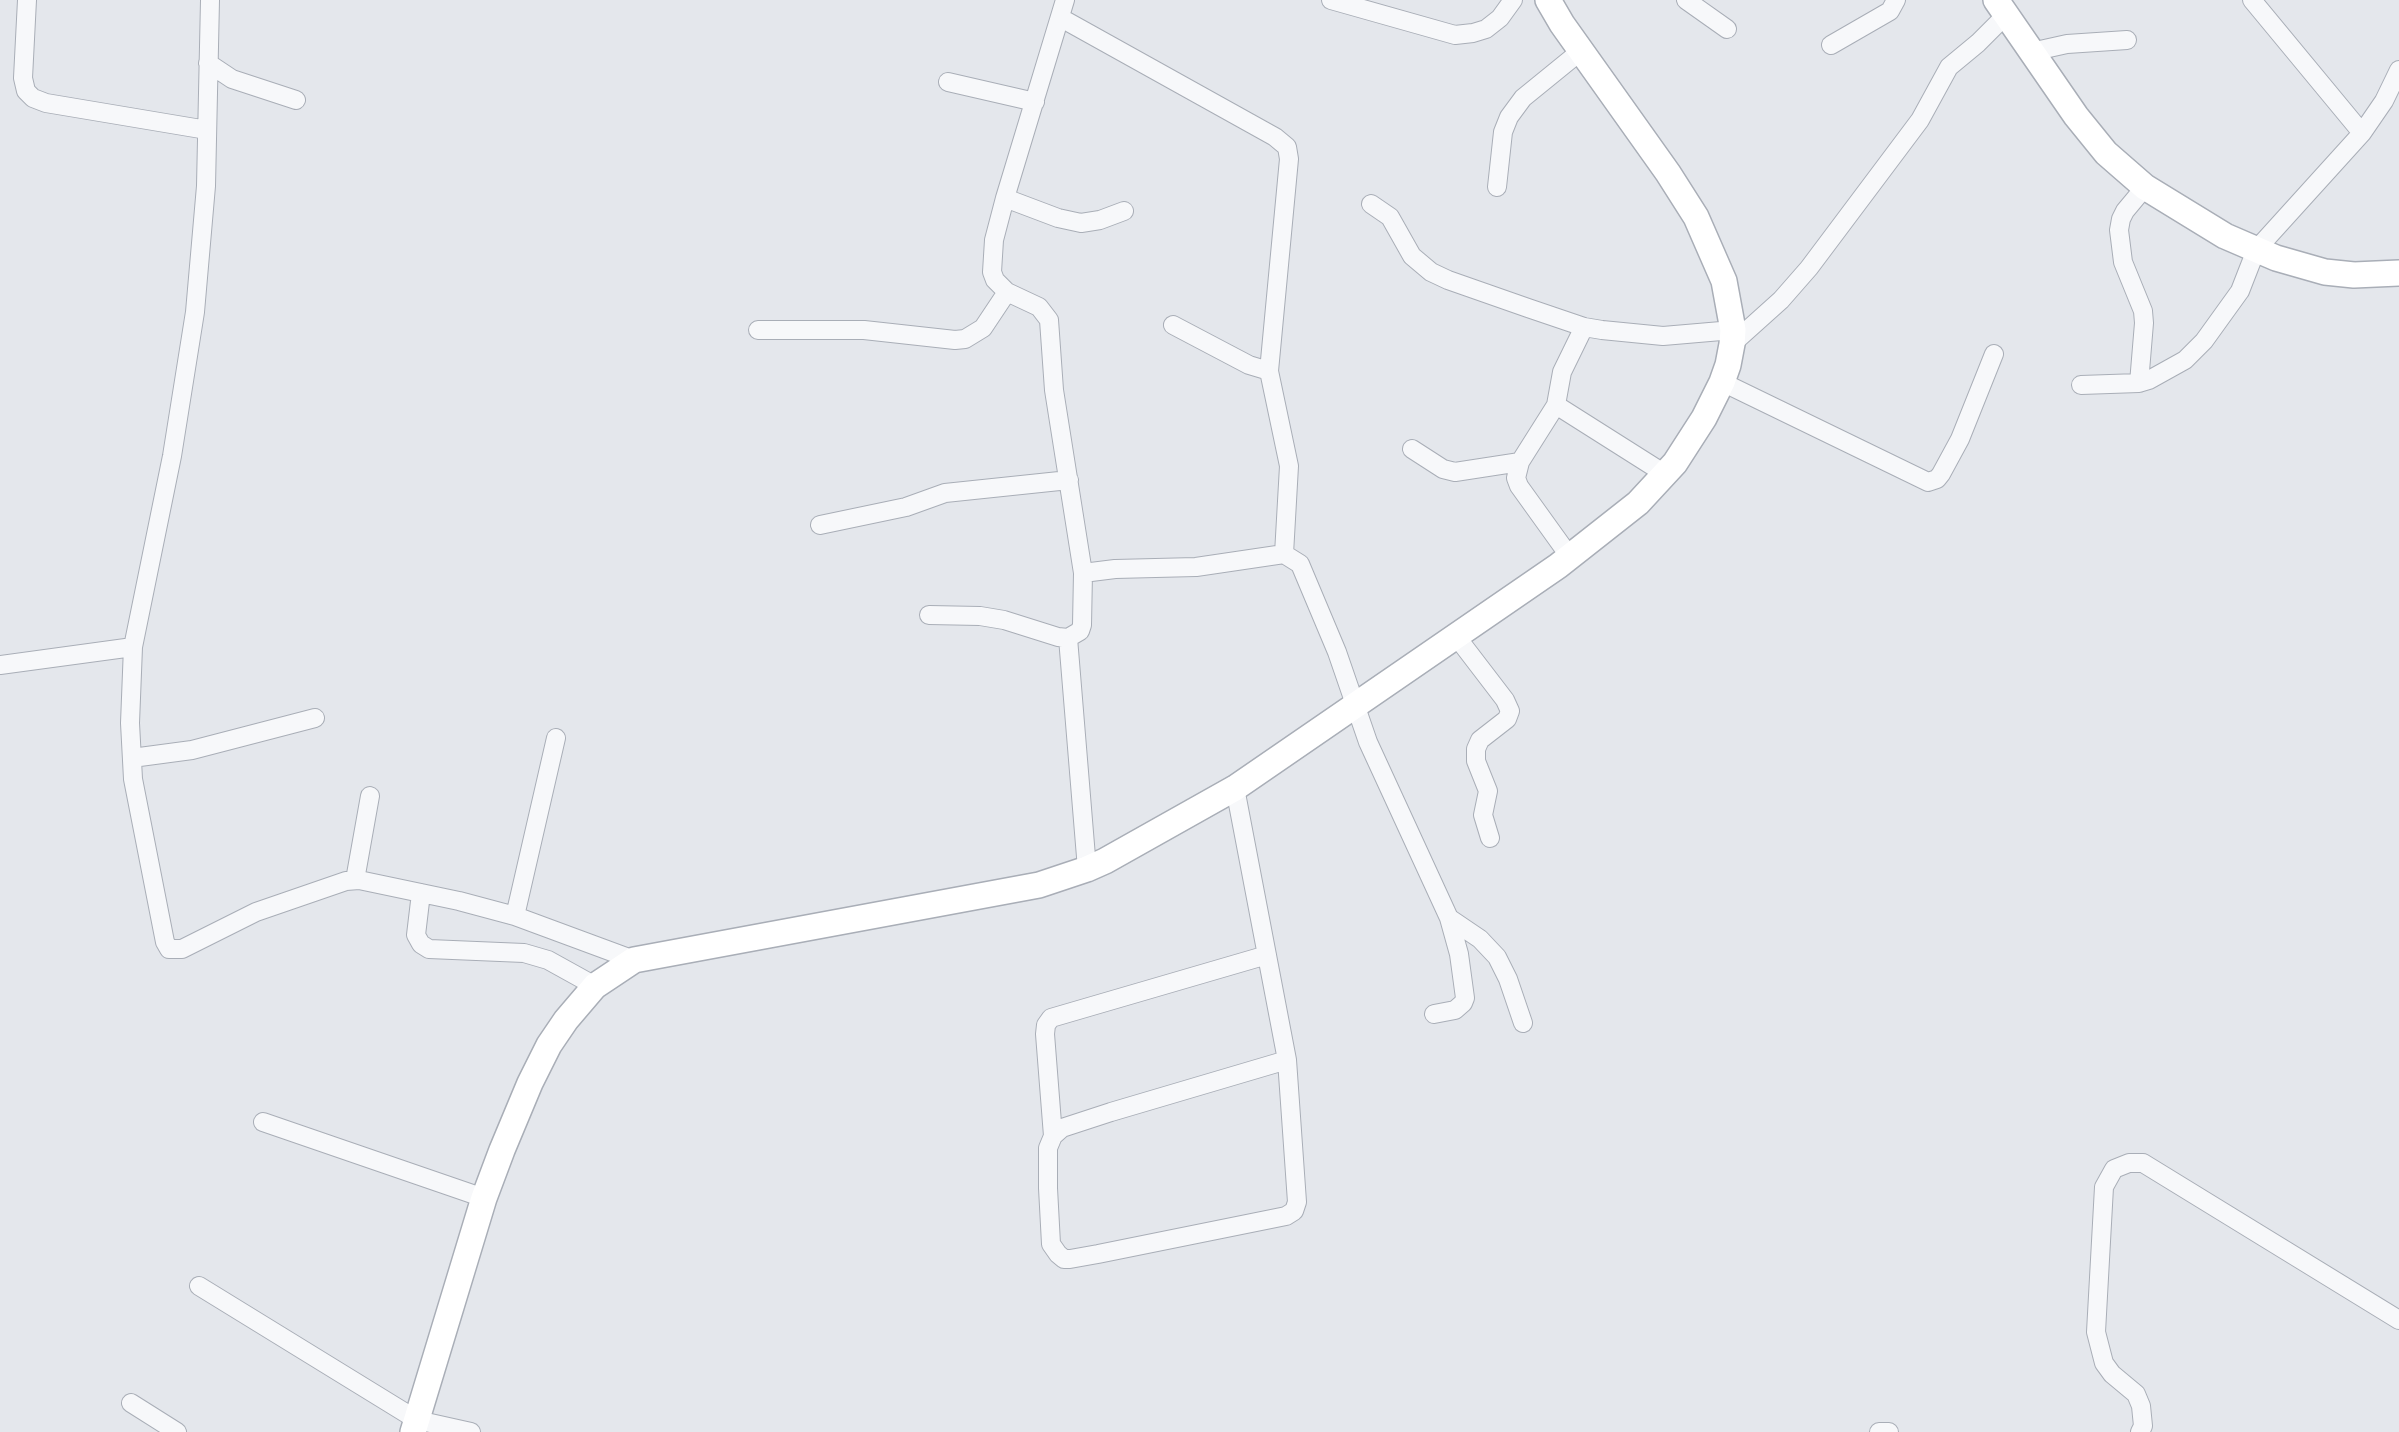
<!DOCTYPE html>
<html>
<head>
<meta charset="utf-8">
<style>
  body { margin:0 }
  canvas { display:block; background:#e4e7ec }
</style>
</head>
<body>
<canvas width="2399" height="1432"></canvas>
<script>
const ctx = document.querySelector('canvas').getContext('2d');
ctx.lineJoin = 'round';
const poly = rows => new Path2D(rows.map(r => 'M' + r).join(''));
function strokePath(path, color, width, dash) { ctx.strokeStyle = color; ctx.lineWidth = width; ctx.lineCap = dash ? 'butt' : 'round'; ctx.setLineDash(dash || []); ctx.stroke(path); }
const minor = poly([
  [27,0,23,78,26,91,33,98,46,103,207,130],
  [210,0,206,186,195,312,172,456,133,647,130,723,133,779,165,942,169,949,182,949,256,912,346,881,359,880,459,901,515,916,634,960],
  [1065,0,1005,198,994,240,992,272,995,280,1007,292,1039,307,1049,320,1054,390,1083,573,1115,569,1196,567,1284,554,1300,564,1337,652,1368,742,1449,918,1459,954,1465,998,1463,1003,1455,1010,1434,1014],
  [1331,0,1455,35,1473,33,1486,29,1500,18,1513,0],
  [1686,0,1727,29],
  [2252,0,2362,133],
  [1061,18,1275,137,1287,147,1289,159,1269,371,1289,466,1284,554],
  [1831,45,1890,11,1896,0],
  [2031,52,2067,44,2127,40],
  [208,63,232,79,296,100],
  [948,82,1035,102],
  [1497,187,1503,132,1509,117,1523,98,1582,50],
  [1005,198,1058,218,1081,223,1100,220,1124,211],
  [1371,204,1390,217,1412,256,1431,272,1448,280,1528,308,1584,327,1602,330,1663,336,1733,330],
  [1173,325,1249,365,1269,371],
  [758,330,864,330,955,340,965,339,983,328,1007,292],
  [1732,344,1781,300,1809,268,1920,120,1949,67,1978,43,2006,15],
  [1722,382,1928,482,1937,479,1941,474,1960,439,1994,354],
  [2139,383,2144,323,2143,311,2123,262,2119,230,2121,219,2125,211,2145,187],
  [2081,385,2139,383,2149,380,2185,360,2204,341,2240,291,2256,250,2362,133,2384,101,2399,70],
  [1556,405,1665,474],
  [1412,449,1443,469,1455,472,1520,462],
  [820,525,906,507,945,493,1069,480],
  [1570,557,1519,486,1516,478,1520,462,1556,405,1562,372,1584,327],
  [929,615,980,616,1004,620,1058,637,1068,638,1080,631,1082,625,1083,573],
  [1456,636,1505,700,1510,711,1507,719,1480,740,1476,749,1476,761,1488,791,1483,815,1490,838],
  [1068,638,1087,869],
  [0,665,133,647],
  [132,758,192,750,315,718],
  [1235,788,1287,1060,1111,1112,1062,1128,1053,1136,1048,1148,1048,1188,1051,1244,1058,1254,1064,1259,1070,1259,1098,1254,1286,1216,1294,1211,1297,1202,1287,1060],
  [355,880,370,796],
  [421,893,416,935,421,944,429,949,524,953,548,960,595,986],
  [515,916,556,738],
  [1449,918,1480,939,1497,957,1508,979,1523,1023],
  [263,1122,484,1198],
  [1053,1136,1045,1034,1046,1025,1051,1018,1267,955],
  [199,1286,417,1420,471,1432],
  [131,1403,177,1432],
  [1879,1432,1889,1432],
  [2140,1432,2143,1426,2141,1406,2136,1394,2112,1374,2104,1363,2096,1332,2104,1187,2114,1169,2129,1163,2143,1163,2399,1320]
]);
const secondary = poly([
  [1996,0,2076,116,2106,153,2145,187,2225,236,2276,258,2325,272,2354,275,2399,273],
  [413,1432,484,1198,502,1150,530,1083,549,1045,566,1020,595,986,634,960,1039,885,1087,869,1105,861,1235,788,1558,566,1638,503,1675,463,1704,418,1722,382,1728,365,1732,344,1733,330,1724,281,1696,217,1668,173,1562,24,1548,0]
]);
strokePath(minor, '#a9aeb7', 20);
strokePath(secondary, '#a9aeb7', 28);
strokePath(minor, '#f7f8fa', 18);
strokePath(secondary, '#fff', 25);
</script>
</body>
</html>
